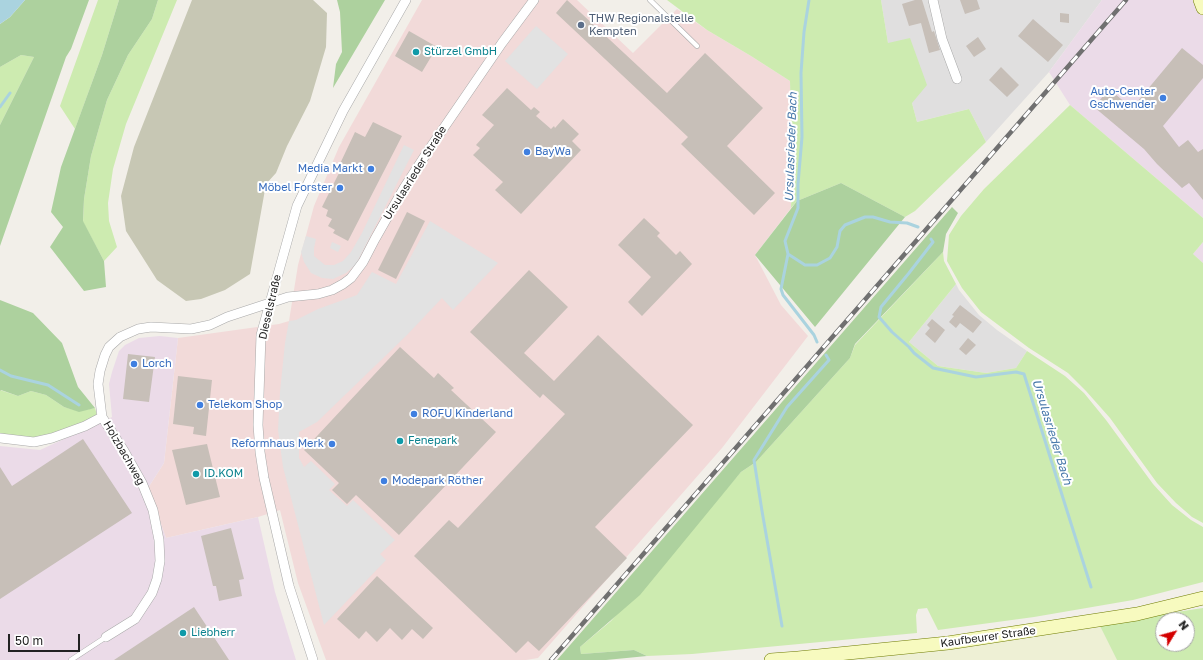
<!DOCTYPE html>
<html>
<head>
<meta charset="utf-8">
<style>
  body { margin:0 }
  #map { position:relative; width:1203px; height:660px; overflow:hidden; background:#f2efe9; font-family:"Golos Text",sans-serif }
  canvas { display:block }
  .north { position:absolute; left:1155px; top:612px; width:40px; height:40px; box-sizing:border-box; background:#fff; border:1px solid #a7a7a7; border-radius:50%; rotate:53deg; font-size:11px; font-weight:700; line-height:16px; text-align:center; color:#222 }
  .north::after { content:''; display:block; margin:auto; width:14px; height:18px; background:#d40000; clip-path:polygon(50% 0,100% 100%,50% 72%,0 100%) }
  .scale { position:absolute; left:8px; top:634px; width:72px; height:18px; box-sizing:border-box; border:2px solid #222; border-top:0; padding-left:5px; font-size:12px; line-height:14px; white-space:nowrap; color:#222; -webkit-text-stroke:3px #fff; paint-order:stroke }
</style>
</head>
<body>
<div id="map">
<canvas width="1203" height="660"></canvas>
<div class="north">N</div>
<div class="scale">50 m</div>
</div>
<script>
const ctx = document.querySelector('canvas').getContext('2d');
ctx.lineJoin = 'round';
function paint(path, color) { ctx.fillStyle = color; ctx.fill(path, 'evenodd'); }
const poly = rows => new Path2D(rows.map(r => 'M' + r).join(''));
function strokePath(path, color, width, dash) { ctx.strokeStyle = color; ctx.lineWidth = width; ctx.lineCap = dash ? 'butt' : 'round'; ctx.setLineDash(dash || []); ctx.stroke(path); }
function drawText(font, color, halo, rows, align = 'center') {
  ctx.font = font + ' "Golos Text",sans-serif'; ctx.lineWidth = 4; ctx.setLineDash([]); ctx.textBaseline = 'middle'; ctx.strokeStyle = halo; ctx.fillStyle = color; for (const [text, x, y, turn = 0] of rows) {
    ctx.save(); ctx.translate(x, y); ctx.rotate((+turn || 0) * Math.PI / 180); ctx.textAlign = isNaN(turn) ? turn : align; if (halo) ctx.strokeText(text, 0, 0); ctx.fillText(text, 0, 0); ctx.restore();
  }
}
paint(poly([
  [881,0,1102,0,1049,72,986,142,969,109,917,122,912,103,888,43],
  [956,284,959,290,979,315,997,330,1027,351,1016,368,986,373,938,366,909,342]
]), '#e0dfdf');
paint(poly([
  [422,0,577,0,633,53,677,9,707,30,751,56,790,81,792,171,791,208,755,255,781,305,808,336,722,448,538,658,526,660,326,660,298,583,280,510,258,517,166,538,148,488,164,463,178,338,279,324,289,321,298,265,314,206,339,147]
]), '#f2dad9');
paint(poly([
  [1102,0,1203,0,1203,218,1070,105,1049,72],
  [1203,242,1203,263,1193,254],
  [160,336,178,338,164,463,148,488,166,538,258,517,275,592,296,660,0,660,0,446,40,450,112,417,109,384,112,372,119,351,125,345,139,338]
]), '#ebdbe8');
paint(poly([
  [192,0,313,0,327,13,326,47,310,101,287,146,276,173,266,184,250,274,225,290,201,299,186,301,157,280,126,231,121,196,134,147]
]), '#c7c7b4');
paint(poly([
  [1100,626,1117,660,830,660]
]), '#eef0d5');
paint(poly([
  [98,0,119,0,102,55,75,129,60,106],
  [158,0,177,0,126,124,113,169,108,203,109,221,117,247,104,261,83,222,84,199,91,156,107,100,128,55,152,19],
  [667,0,881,0,888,43,910,38,927,85,912,103,917,122,969,109,986,142,915,211,905,217,841,183,797,201,791,208,792,171,790,81,751,56,707,30],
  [21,55,34,57,0,125,0,67],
  [1070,105,1203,218,1203,242,1193,254,1203,263,1203,523,1192,517,1176,503,1157,483,1110,418,1086,391,1068,373,1029,348,981,312,962,288,947,261,949,235,961,216,984,189],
  [943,252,944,261,956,284,909,342,938,366,986,373,1016,368,1027,351,1065,376,1084,393,1106,420,1153,484,1172,505,1191,520,1203,527,1203,582,1133,600,1034,617,938,630,927,608,918,609,916,615,917,633,692,654,647,656,634,650,581,654,580,647,611,621,741,472,756,462,850,358,855,345],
  [0,390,18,396,31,391,46,395,64,407,78,411,95,408,97,415,84,423,50,435,33,438,0,435],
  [1203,608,1203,660,1117,660,1100,626,1137,618],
  [1163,620,1187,620,1187,644,1163,644]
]), '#cdebb0');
paint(poly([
  [25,0,89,0,71,49,66,57,0,246,0,125,34,57,21,55,0,67,0,24,10,17],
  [119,0,158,0,152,19,128,55,107,100,91,156,84,199,83,221,104,261,106,287,84,291,50,247,63,227,51,212,61,167,102,55],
  [337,0,385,0,333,88,336,64,342,52,340,12],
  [841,183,905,217,815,327,755,255,797,201],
  [952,207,958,213,946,234,943,252,855,344,850,358,756,462,741,472,640,595,580,647,581,654,634,650,647,656,606,660,557,660],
  [0,300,33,313,62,343,78,387,95,408,79,412,64,407,46,395,31,391,18,396,1,390,0,391]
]), '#add19e');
paint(poly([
  [536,26,568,54,537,89,505,61],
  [404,145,414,150,356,264,346,273,333,279,322,278,311,273,304,262,301,252,306,236,316,239,314,248,314,256,325,265,334,265,343,261,351,252,362,233],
  [430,221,498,263,453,310,442,298,407,335,317,422,299,432,299,458,304,467,311,461,335,484,329,490,347,506,353,500,395,540,380,554,386,560,324,625,283,467,278,430,280,392,285,343,289,321,296,320,318,309,357,295,372,272,396,284],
  [332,242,341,246,338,252,330,248]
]), '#e2e2e2');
paint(poly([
  [0,0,25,0,10,17,0,24]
]), '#aad3df');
strokePath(poly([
  [809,0,804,32,801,73,802,137,798,184,798,208,785,241,788,254,805,265,817,265,830,258,837,247,840,231,845,225,865,217,873,217,890,222,907,223,918,227],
  [0,107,10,93],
  [931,239,933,242,909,273,881,307,879,317,892,332,909,347,914,353,933,368,976,377,1016,372,1024,374,1091,587],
  [788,254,781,289,783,295,814,335,817,342],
  [0,370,11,376,48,385,79,405],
  [782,626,762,511,754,460,787,407,829,360,826,355]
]), '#aad3df', 3);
paint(poly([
  [567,0,667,93,705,53,763,108,727,146,775,193,754,215,681,144,688,137,556,13],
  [915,0,922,0,932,32,934,31,940,50,929,53,921,23,909,26,902,4],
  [960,0,977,0,980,9,965,14],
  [1060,13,1069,14,1069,23,1060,22],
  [1033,19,1063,45,1048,62,1018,36],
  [409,31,437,47,422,72,395,56],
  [978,37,986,49,974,57,966,46],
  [1182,48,1203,65,1203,78,1163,126,1179,147,1188,140,1198,152,1203,149,1203,200,1189,183,1182,188,1157,164,1144,149,1094,107,1109,89,1132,108],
  [1001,67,1019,85,1007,97,989,80],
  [507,88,531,110,534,107,540,112,536,116,551,129,554,126,555,128,563,119,579,134,572,141,581,150,521,214,495,190,503,182,473,155,480,148,476,145,494,125,482,115],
  [373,122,402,136,348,241,333,233,335,230,328,226,332,219,326,216,328,210,322,207,341,169,338,168,355,132,365,137],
  [407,212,425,221,396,279,378,270],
  [644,218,660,233,657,236,676,255,680,251,692,264,642,316,628,302,651,277,618,245],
  [529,270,568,307,524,353,554,381,598,335,693,425,595,527,627,558,539,651,528,641,516,653,414,556,449,520,458,528,565,414,543,394,540,398,470,332],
  [960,305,982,322,973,333,960,323,956,328,949,322,954,316,952,315],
  [932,319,945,330,935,343,925,334,930,328,927,325],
  [968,338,976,345,966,355,959,349],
  [400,347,434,378,438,373,454,388,451,390,496,432,399,535,356,495,347,504,332,490,339,483,304,450],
  [128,354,155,357,149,402,123,399],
  [178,376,212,380,206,436,193,434,194,427,173,424],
  [83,439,132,513,0,599,0,467,12,486],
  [207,444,220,497,186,505,172,450],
  [231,528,244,579,239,580,242,596,219,601,216,586,213,586,201,536],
  [377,576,433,628,423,639,412,629,402,640,390,628,377,642,366,631,359,639,337,619],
  [194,607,229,660,114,660]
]), '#c7bfb8');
const lane = poly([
  [650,0,697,46],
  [71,660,106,637]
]);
const street = poly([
  [933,0,942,39,957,79],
  [0,438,34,442,52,438,85,426,102,417],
  [106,637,135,619,152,593,157,579,160,561,159,540,153,510,142,483,124,451,102,417,98,384,100,371,105,355,109,347,120,337,138,329,151,327,191,329,210,325,227,317,288,297,318,294,332,290,343,284,351,278,363,262,375,239,404,188,430,148,502,43,534,0],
  [313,660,289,586,264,478,260,452,258,425,261,335,297,206,343,111,406,0]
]);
const secondary = poly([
  [1200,0,1203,8],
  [771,660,798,658,948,643,1137,614,1203,598]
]);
strokePath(lane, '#a9a9a9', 5.5);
strokePath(street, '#a9a9a9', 10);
strokePath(secondary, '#707d05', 14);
strokePath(lane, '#fff', 4.5);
strokePath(street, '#fff', 9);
strokePath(secondary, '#f7fabf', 13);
const rail = poly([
  [551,660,1126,0]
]);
strokePath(rail, '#707070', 4.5);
strokePath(rail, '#fff', 3, [9]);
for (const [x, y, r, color] of [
  [581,25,4,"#5c6f8a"],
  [416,52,4,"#0f9aa8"],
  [1163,98,4,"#3f7fe0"],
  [527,152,4,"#3f7fe0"],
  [371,169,4,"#3f7fe0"],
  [340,188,4,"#3f7fe0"],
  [134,364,4,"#3f7fe0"],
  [200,405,4,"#3f7fe0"],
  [414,414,4,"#3f7fe0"],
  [400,441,4,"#0f9aa8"],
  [332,444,4,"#3f7fe0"],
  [196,474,4,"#0f9aa8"],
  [384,481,4,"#3f7fe0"],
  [183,633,4,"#0f9aa8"]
]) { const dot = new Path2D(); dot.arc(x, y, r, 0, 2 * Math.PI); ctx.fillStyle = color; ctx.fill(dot); strokePath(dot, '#fff', 1.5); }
drawText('11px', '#4e5e75', '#fff', [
  ["THW Regionalstelle",589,19],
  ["Kempten",589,32]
], 'left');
drawText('11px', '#0d838f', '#fff', [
  ["Stürzel GmbH",424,52],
  ["Fenepark",408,441],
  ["ID.KOM",204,474],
  ["Liebherr",191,633]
], 'left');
drawText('11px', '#366cbe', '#fff', [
  ["Auto-Center",1155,92,"right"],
  ["Gschwender",1155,105,"right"],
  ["BayWa",535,152],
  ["Media Markt",363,169,"right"],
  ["Möbel Forster",332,188,"right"],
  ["Lorch",142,364],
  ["Telekom Shop",208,405],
  ["ROFU Kinderland",422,414],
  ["Reformhaus Merk",324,444,"right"],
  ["Modepark Röther",392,481]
], 'left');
drawText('11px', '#222', '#fff', [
  ["Ursulasrieder Straße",415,173,-58],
  ["Dieselstraße",270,307,-77],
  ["Holzbachweg",124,453,60],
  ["Kaufbeurer Straße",988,637,-8]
]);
drawText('italic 12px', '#4a7aab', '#fff', [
  ["Ursulasrieder Bach",791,147,-88],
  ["Ursulasrieder Bach",1052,432,73]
]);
</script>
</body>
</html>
